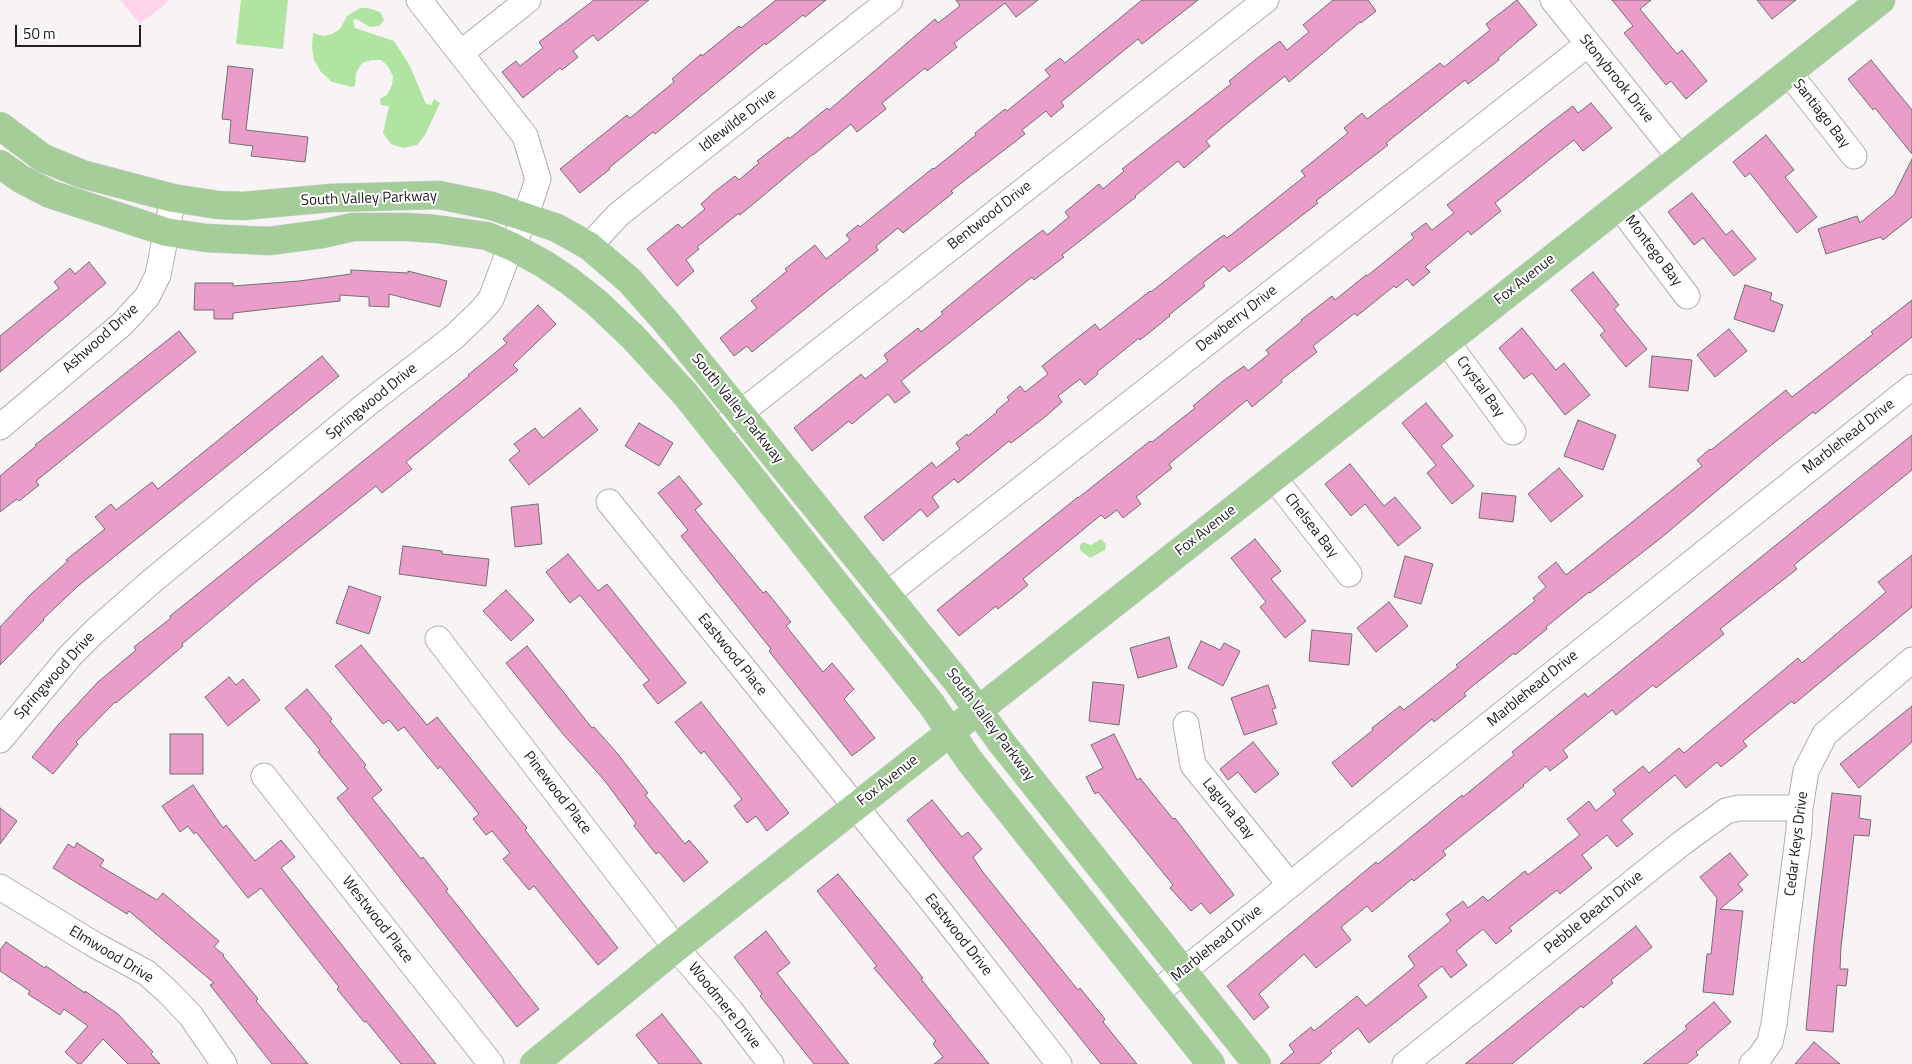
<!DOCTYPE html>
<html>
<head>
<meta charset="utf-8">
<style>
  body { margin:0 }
  #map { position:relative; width:1912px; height:1064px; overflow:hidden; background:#f8f4f6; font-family:"Titillium Web",sans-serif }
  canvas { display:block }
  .scale { position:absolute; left:15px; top:25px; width:126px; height:22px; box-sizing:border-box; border:2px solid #222121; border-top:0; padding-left:6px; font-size:15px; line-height:18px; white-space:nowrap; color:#222121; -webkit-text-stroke:4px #fff; paint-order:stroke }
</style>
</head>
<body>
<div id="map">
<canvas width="1912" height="1064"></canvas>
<div class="scale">50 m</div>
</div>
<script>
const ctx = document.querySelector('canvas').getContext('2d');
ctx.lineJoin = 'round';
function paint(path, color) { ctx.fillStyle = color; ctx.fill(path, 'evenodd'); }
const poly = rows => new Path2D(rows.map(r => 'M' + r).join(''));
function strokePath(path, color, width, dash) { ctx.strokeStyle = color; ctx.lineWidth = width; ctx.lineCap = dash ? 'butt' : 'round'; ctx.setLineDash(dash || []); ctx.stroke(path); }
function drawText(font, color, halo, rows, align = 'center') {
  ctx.font = font + ' "Titillium Web",sans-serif'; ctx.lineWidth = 4; ctx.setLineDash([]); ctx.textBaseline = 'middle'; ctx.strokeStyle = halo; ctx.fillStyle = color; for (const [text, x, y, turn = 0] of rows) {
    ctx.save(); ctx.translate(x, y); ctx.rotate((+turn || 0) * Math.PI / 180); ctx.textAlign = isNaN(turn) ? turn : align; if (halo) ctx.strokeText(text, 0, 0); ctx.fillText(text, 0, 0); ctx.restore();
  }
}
paint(poly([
  [120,0,170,0,140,24]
]), '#ffd3ea');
paint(poly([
  [241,0,288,0,283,49,236,44],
  [360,8,368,8,380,12,384,20,379,26,370,27,356,19,353,20,355,28,394,41,410,66,426,104,431,105,434,99,440,103,425,135,417,145,403,148,391,144,383,133,389,106,381,105,380,99,387,95,392,85,393,76,387,65,381,60,372,60,362,63,356,73,355,86,352,87,332,82,321,72,314,60,312,47,313,33,323,36,332,34,340,29,347,16],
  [1101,539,1106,544,1105,550,1090,558,1080,550,1080,545,1083,542,1091,545]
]), '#afe5a1');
const building = poly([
  [594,0,649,0,598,41,593,35,573,51,578,57,562,70,560,68,523,98,502,72,516,61,520,66,543,48,539,42,594,0],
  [776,0,826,0,805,17,803,15,766,45,765,43,655,134,653,132,609,168,610,169,580,193,560,169,627,115,630,118,674,82,672,79,701,54,702,56,739,26,741,28,776,0],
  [956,0,1038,0,1016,17,1005,3,954,43,957,47,927,71,925,68,882,103,886,109,857,132,851,124,813,155,813,154,740,215,739,213,697,247,699,249,686,260,694,271,677,286,647,249,678,224,682,228,705,209,701,204,713,193,735,176,739,180,759,163,757,161,788,137,789,139,827,108,829,110,935,19,938,23,960,6,956,0],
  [1142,0,1198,0,1142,44,1138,39,1061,102,1064,106,1051,117,1046,111,1022,130,1025,134,951,191,953,193,903,233,898,228,876,246,878,250,752,352,747,346,734,356,720,338,757,308,751,301,787,271,785,269,815,245,826,259,850,240,846,235,858,225,860,227,933,168,934,169,976,135,975,133,1005,109,1007,111,1050,76,1045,70,1060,58,1065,63,1142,0],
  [1333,0,1368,0,1376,11,1361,23,1360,22,1289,82,1285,76,1243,110,1206,141,1210,146,1184,168,1178,161,1135,196,1136,197,1062,255,1064,257,1034,280,1032,277,901,381,910,392,895,403,888,394,852,424,849,421,812,451,794,428,861,374,865,379,888,361,884,355,918,328,921,332,943,314,941,312,1013,253,1043,230,1047,235,1069,217,1065,212,1099,184,1103,189,1124,171,1122,169,1231,84,1229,81,1260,56,1280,41,1287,50,1309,32,1303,25,1333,0],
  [1517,0,1537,25,1498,58,1499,60,1468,84,1465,80,1386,143,1388,145,1316,201,1318,203,1250,256,1229,272,1224,266,1203,283,1205,286,1169,315,1170,316,1140,340,1139,338,1097,372,1098,374,1085,385,1080,379,1058,396,1062,402,1045,417,1011,443,1009,441,958,483,954,479,932,497,939,507,927,517,921,509,883,541,864,517,932,462,936,468,960,449,956,443,967,434,968,436,997,412,996,411,1009,400,1007,397,1020,386,1025,392,1048,374,1042,366,1072,342,1095,324,1100,330,1150,291,1151,292,1214,242,1224,235,1227,238,1305,176,1301,171,1348,133,1344,128,1362,113,1367,119,1440,63,1444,67,1490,30,1486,24,1517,0],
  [1612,0,1651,0,1640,9,1677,54,1682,50,1707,81,1686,99,1671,81,1666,85,1624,33,1633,26,1612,0],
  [1757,0,1796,0,1772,19,1757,0],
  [1871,60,1912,110,1912,154,1875,108,1873,110,1848,79,1871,60],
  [228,66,253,69,246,130,308,137,305,162,251,156,253,146,229,143,231,120,222,119,228,66],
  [1591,103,1612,128,1583,151,1574,140,1495,203,1501,211,1471,235,1468,231,1425,267,1430,272,1413,286,1407,279,1396,288,1394,286,1357,316,1355,313,1313,346,1317,352,1281,380,1282,382,1252,407,1247,400,1169,464,1172,468,1136,497,1141,504,1123,518,1117,510,1105,519,1101,515,1023,579,1028,585,998,609,996,606,959,636,937,610,1078,497,1078,498,1150,441,1152,442,1195,408,1193,406,1223,381,1244,366,1248,371,1269,354,1266,350,1302,321,1301,320,1332,296,1335,300,1366,275,1367,276,1414,238,1411,234,1426,223,1432,230,1454,213,1447,205,1549,124,1573,106,1578,113,1591,103],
  [1766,135,1794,170,1785,177,1817,217,1797,233,1750,173,1745,177,1733,162,1766,135],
  [1912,159,1912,217,1883,240,1881,237,1826,254,1818,229,1857,216,1860,223,1894,195,1912,159],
  [1692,193,1726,235,1732,230,1756,259,1734,276,1703,238,1694,245,1668,212,1692,193],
  [89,262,106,283,0,372,0,336,59,288,54,282,70,268,75,274,89,262],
  [351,270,408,273,408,271,447,281,440,307,389,294,389,307,369,306,369,297,340,295,340,301,233,313,233,319,214,319,214,310,194,310,195,283,233,283,233,286,299,281,351,274,351,270],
  [1593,272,1619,305,1614,309,1647,349,1626,367,1600,335,1605,331,1571,290,1593,272],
  [1745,285,1772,293,1770,300,1783,305,1774,332,1734,319,1745,285],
  [1912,300,1912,337,1815,414,1813,412,1770,446,1661,538,1590,593,1589,592,1546,627,1547,629,1515,655,1514,653,1464,693,1466,696,1434,722,1432,719,1352,787,1332,763,1373,730,1372,728,1400,706,1404,710,1458,667,1456,665,1535,601,1533,598,1546,587,1538,577,1556,562,1566,575,1702,466,1697,460,1710,449,1711,450,1786,390,1792,397,1873,334,1871,332,1912,300],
  [538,305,556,324,513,365,518,370,406,462,412,469,382,493,376,486,256,582,182,644,183,646,116,703,115,702,76,742,78,744,53,774,32,757,58,725,98,682,136,650,134,647,171,618,170,616,469,376,468,375,507,343,503,339,538,305],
  [1522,328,1556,370,1564,363,1590,395,1565,415,1532,373,1524,379,1499,348,1522,328],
  [1729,329,1747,351,1715,377,1697,355,1729,329],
  [179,331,196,352,36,481,39,485,19,501,17,499,0,512,0,476,36,446,35,445,179,331],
  [322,356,339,376,78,586,43,619,44,620,0,665,0,627,31,594,68,561,66,560,105,529,95,517,111,504,116,510,152,482,158,489,322,356],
  [1652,356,1692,360,1688,391,1649,387,1652,356],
  [1426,403,1453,436,1441,446,1474,486,1452,504,1427,473,1436,465,1402,423,1426,403],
  [580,408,598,430,529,485,509,460,520,451,514,444,535,428,543,438,580,408],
  [1578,420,1616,435,1603,470,1564,456,1578,420],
  [639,423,673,443,659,466,625,446,639,423],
  [1912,435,1912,470,1794,565,1797,569,1720,629,1724,634,1656,688,1653,685,1616,715,1612,710,1563,750,1568,757,1550,771,1546,766,1523,785,1524,786,1443,851,1446,855,1414,881,1412,879,1372,912,1367,906,1341,927,1351,940,1316,968,1304,954,1259,994,1269,1007,1254,1020,1227,986,1376,862,1378,864,1462,795,1463,797,1514,755,1512,752,1585,693,1588,697,1912,435],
  [1350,464,1384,506,1395,497,1421,528,1398,546,1365,504,1351,516,1325,484,1350,464],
  [1559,468,1583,496,1551,522,1528,494,1559,468],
  [679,476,702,504,695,510,763,593,766,591,791,622,786,626,823,672,832,663,854,689,844,699,875,738,852,756,769,651,771,649,681,536,688,530,658,493,679,476],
  [1482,493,1516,496,1513,522,1479,518,1482,493],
  [538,504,542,544,515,547,511,507,538,504],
  [1255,539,1281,571,1271,579,1306,621,1285,638,1260,607,1266,602,1231,558,1255,539],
  [403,546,442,551,442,554,489,559,486,586,399,574,403,546],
  [568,554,598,591,607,584,686,683,658,704,643,685,649,680,580,595,570,603,546,572,568,554],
  [1912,555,1912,607,1794,704,1792,701,1743,741,1747,746,1721,767,1717,762,1686,788,1675,775,1621,820,1633,834,1617,847,1607,835,1582,855,1592,868,1560,894,1557,890,1509,928,1512,931,1496,944,1483,929,1456,951,1467,965,1451,978,1442,966,1418,985,1427,997,1369,1043,1358,1028,1330,1051,1332,1053,1319,1064,1280,1064,1294,1052,1289,1045,1311,1027,1314,1031,1357,996,1366,1006,1415,966,1408,956,1451,921,1446,914,1463,901,1468,908,1483,896,1488,901,1525,871,1528,875,1580,835,1567,819,1589,801,1596,811,1616,794,1613,790,1643,766,1649,773,1679,748,1684,753,1798,658,1802,663,1886,592,1878,582,1912,555],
  [1405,556,1433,564,1421,604,1394,597,1405,556],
  [349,586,381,597,369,634,336,623,349,586],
  [506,590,534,620,511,641,483,611,506,590],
  [1389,602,1408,626,1376,652,1357,628,1389,602],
  [1312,630,1352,634,1349,665,1309,661,1312,630],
  [1169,637,1177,667,1138,678,1130,648,1169,637],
  [1201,641,1220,650,1224,643,1240,651,1223,686,1188,668,1201,641],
  [361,645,427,725,437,717,527,828,525,830,618,948,598,965,534,886,529,890,503,859,510,853,492,831,486,835,473,819,479,814,440,766,438,769,404,727,398,731,389,720,383,724,335,666,361,645],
  [527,646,592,728,594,727,617,753,648,793,645,795,685,844,689,840,708,862,684,882,659,852,656,854,634,826,636,823,605,781,563,734,506,663,527,646],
  [229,677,236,685,243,679,260,700,228,726,205,697,229,677],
  [1093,682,1124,685,1119,725,1089,721,1093,682],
  [1268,685,1276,708,1272,709,1277,724,1244,735,1231,698,1268,685],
  [307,689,332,719,330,721,366,765,364,767,382,790,372,798,421,859,423,857,448,889,446,891,539,1009,517,1027,337,798,348,789,318,752,320,750,285,708,307,689],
  [701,702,789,813,767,831,756,816,747,823,734,806,742,799,704,751,701,754,675,722,701,702],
  [1912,706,1912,742,1859,788,1840,764,1912,706],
  [170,734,203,734,203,774,170,774,170,734],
  [1114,734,1137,780,1140,778,1173,819,1175,818,1234,895,1210,914,1201,903,1191,911,1170,888,1173,885,1098,792,1095,794,1086,777,1103,768,1091,745,1114,734],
  [1253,742,1279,774,1255,793,1238,772,1228,780,1220,769,1253,742],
  [193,785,223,828,226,825,255,861,281,840,295,857,281,868,436,1064,401,1064,366,1021,364,1022,337,989,339,987,261,888,248,898,196,832,194,834,188,826,180,832,162,806,193,785],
  [1832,793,1861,796,1859,818,1871,820,1869,836,1854,835,1841,947,1840,969,1848,969,1846,986,1837,985,1833,1032,1806,1030,1814,944,1832,793],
  [932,800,962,837,968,832,982,849,973,857,982,871,1078,990,1080,988,1105,1019,1103,1022,1137,1064,1101,1064,936,858,907,820,932,800],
  [0,808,17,821,0,844,0,808],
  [77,843,104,860,100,866,157,900,163,893,219,941,214,947,224,955,223,956,258,999,256,1001,308,1064,272,1064,210,985,214,983,129,911,127,914,53,868,68,844,74,848,77,843],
  [1730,853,1748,875,1738,884,1743,890,1720,909,1743,911,1733,995,1703,992,1707,954,1711,954,1717,898,1700,877,1730,853],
  [838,874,894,942,923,978,921,979,989,1064,934,1064,943,1057,933,1044,936,1041,874,968,877,966,817,891,838,874],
  [1636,926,1652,947,1611,980,1613,983,1583,1008,1581,1006,1512,1064,1465,1064,1636,926],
  [766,931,790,963,777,973,849,1064,814,1064,760,996,762,994,734,957,766,931],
  [6,942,45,968,46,966,85,993,85,991,118,1014,153,1052,151,1054,160,1064,128,1064,103,1039,81,1064,78,1064,65,1052,88,1026,64,1009,60,1015,28,994,30,991,0,971,0,950,6,942],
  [1714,1002,1731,1022,1696,1052,1698,1055,1687,1064,1643,1064,1687,1029,1685,1026,1714,1002],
  [662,1014,702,1064,659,1064,636,1035,662,1014],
  [1814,1042,1840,1064,1795,1064,1814,1042]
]);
paint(building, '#ea9dc8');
strokePath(building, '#726f71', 1);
const minor = poly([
  [1553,0,1680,158],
  [461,53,528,0],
  [1789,73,1854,156],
  [1619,206,1687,296],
  [589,246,619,214,890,0],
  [1447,342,1513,432],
  [0,427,121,325,147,297,158,275,173,198],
  [715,433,1266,0],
  [1274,478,1349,574],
  [609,502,935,905,1059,1064],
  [887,594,1588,44],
  [438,639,676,948,730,1010,771,1064],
  [1186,724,1193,765,1290,885],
  [0,740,70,656,95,631,152,581,367,404,454,337,481,311,491,299,506,259,525,218,538,179,525,136,419,0],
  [264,776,491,1064],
  [0,887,95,945,147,973,168,992,191,1016,224,1064],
  [1155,994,1451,755,1912,387],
  [1405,1064,1682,843,1726,811,1739,808,1800,808],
  [1752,1064,1759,1058,1770,1042,1774,1024,1799,830,1800,808,1806,771,1825,734,1912,660]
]);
const major = poly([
  [0,126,43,158,82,174,173,198,218,205,243,206,330,198,439,195,492,206,557,228,589,246,630,281,667,323,959,684,1001,742,1257,1064],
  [0,164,21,179,50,194,166,232,206,238,269,241,322,234,353,227,407,227,436,229,487,236,513,247,544,264,568,280,596,302,633,337,686,395,932,705,969,760,1211,1064],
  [534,1064,676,948,1881,0]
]);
strokePath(minor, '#b1aeaf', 27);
strokePath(major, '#d3d3d3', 29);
strokePath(minor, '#fff', 25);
strokePath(major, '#a4cd9a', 28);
drawText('15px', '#222121', '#fff', [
  ["Stonybrook Drive",1616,79,51],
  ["Santiago Bay",1821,114,52],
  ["Idlewilde Drive",738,121,-38],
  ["South Valley Parkway",369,199,-2],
  ["Bentwood Drive",990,216,-38],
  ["Montego Bay",1653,251,53],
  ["Fox Avenue",1525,280,-38],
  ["Dewberry Drive",1237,319,-38],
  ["Ashwood Drive",101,339,-42],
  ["Crystal Bay",1480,387,54],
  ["Springwood Drive",372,402,-39],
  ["South Valley Parkway",737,409,51],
  ["Marblehead Drive",1849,437,-38],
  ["Chelsea Bay",1311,526,52],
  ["Fox Avenue",1206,531,-38],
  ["Eastwood Place",732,655,51],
  ["Springwood Drive",55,676,-48],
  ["Marblehead Drive",1533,689,-39],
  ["South Valley Parkway",990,725,53],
  ["Fox Avenue",888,781,-38],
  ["Pinewood Place",557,793,52],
  ["Laguna Bay",1228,809,51],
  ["Cedar Keys Drive",1797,844,-83],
  ["Pebble Beach Drive",1594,913,-39],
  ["Westwood Place",377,920,52],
  ["Eastwood Drive",958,935,52],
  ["Marblehead Drive",1217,944,-39],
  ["Elmwood Drive",111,955,31],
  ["Woodmere Drive",724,1006,51]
]);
</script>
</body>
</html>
